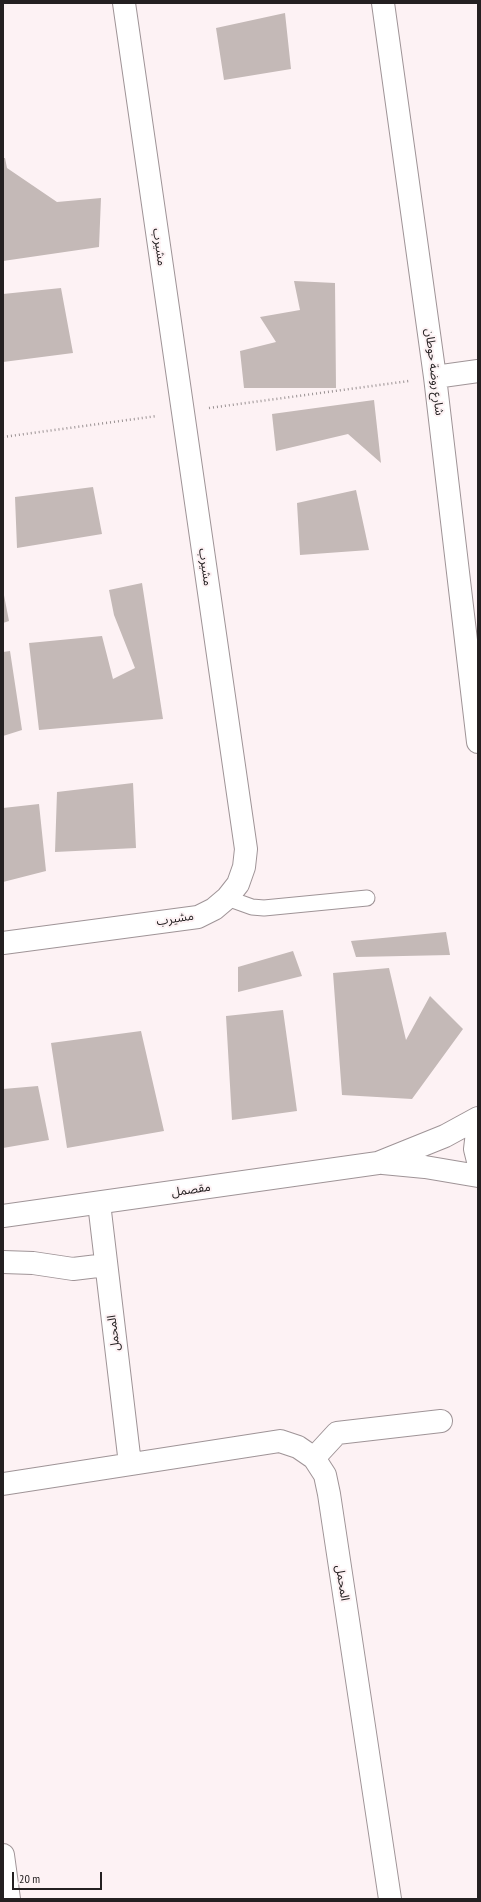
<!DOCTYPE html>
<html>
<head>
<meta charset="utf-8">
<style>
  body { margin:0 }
  #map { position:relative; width:481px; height:1902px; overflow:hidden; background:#fdf2f4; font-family:"PT Sans Narrow",sans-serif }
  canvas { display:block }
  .frame { position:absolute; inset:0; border:4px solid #242021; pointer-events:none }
  .scale { position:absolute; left:12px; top:1872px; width:90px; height:18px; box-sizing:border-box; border:2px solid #242021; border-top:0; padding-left:5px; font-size:12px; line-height:14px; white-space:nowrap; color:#242021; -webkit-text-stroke:3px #fdf2f4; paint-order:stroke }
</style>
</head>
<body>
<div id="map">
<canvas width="481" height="1902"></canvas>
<div class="frame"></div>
<div class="scale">20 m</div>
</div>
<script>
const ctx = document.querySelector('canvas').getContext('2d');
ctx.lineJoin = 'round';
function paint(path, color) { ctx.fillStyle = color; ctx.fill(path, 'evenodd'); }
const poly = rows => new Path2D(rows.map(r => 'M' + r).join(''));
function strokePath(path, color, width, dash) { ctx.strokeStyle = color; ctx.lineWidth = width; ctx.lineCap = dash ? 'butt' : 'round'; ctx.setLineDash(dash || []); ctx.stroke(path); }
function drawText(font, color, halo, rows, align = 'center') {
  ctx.font = font + ' "PT Sans Narrow","Noto Sans Arabic",sans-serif'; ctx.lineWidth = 4; ctx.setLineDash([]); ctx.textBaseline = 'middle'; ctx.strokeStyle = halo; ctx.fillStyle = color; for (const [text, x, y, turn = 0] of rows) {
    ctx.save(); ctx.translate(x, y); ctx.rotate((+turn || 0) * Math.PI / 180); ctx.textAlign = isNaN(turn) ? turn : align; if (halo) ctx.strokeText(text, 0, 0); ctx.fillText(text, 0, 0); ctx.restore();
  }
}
paint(poly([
  [285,13,291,69,224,80,216,28],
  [3,158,5,158,7,168,57,202,101,198,99,247,3,261],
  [294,281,335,283,336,388,244,388,240,351,276,342,260,317,300,310],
  [61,288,73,353,3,362,3,294],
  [374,400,381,463,348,434,276,451,272,414],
  [93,487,102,534,17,548,15,497],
  [356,490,369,550,300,555,297,503],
  [142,583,163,719,39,730,29,643,102,636,113,679,135,668,114,615,109,590],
  [3,590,9,621,3,623],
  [10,651,22,730,3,736,3,652],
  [133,783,136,848,55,852,57,792],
  [39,804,46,871,3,882,3,808],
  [446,932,450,955,356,957,351,941],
  [293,951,302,976,238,992,238,967],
  [389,968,406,1040,430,996,463,1029,412,1099,342,1095,333,973],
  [283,1010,297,1111,232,1120,226,1016],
  [141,1031,164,1131,67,1148,51,1043],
  [38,1086,49,1140,3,1148,3,1089]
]), '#c4b9b7');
const service = poly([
  [227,898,252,907,264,908,367,898]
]);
const minor = poly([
  [383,3,435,377,478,742],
  [435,377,478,371],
  [3,943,198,917,214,909,227,898,238,884,244,867,246,849,124,3],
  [99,1203,130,1464],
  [3,1262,33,1263,73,1269,106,1265],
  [314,1458,337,1433,441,1421],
  [3,1484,280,1441,298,1447,314,1458,325,1475,329,1494,390,1899],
  [3,1855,9,1899]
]);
const tertiary = poly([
  [478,1124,475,1149,478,1161],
  [383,1163,425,1167,478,1176],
  [3,1216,378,1163,445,1136,478,1118]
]);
strokePath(service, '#9f9497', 17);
strokePath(minor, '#9f9497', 24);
strokePath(tertiary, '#9f9497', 24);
strokePath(poly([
  [209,408,409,381],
  [3,437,157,416]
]), '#9a9293', 2.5, [1, 3]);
strokePath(service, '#fff', 15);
strokePath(minor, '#fff', 22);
strokePath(tertiary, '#fff', 22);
drawText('12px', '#242021', '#fdf2f4', [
  ["مشيرب",159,247,82],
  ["شارع روضة حوطان",434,372,83],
  ["مشيرب",205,567,82],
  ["مشيرب",175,919,-9],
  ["مقصمل",191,1190,-8],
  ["المحمل",114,1333,-97],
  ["المحمل",342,1583,81]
]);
</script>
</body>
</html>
